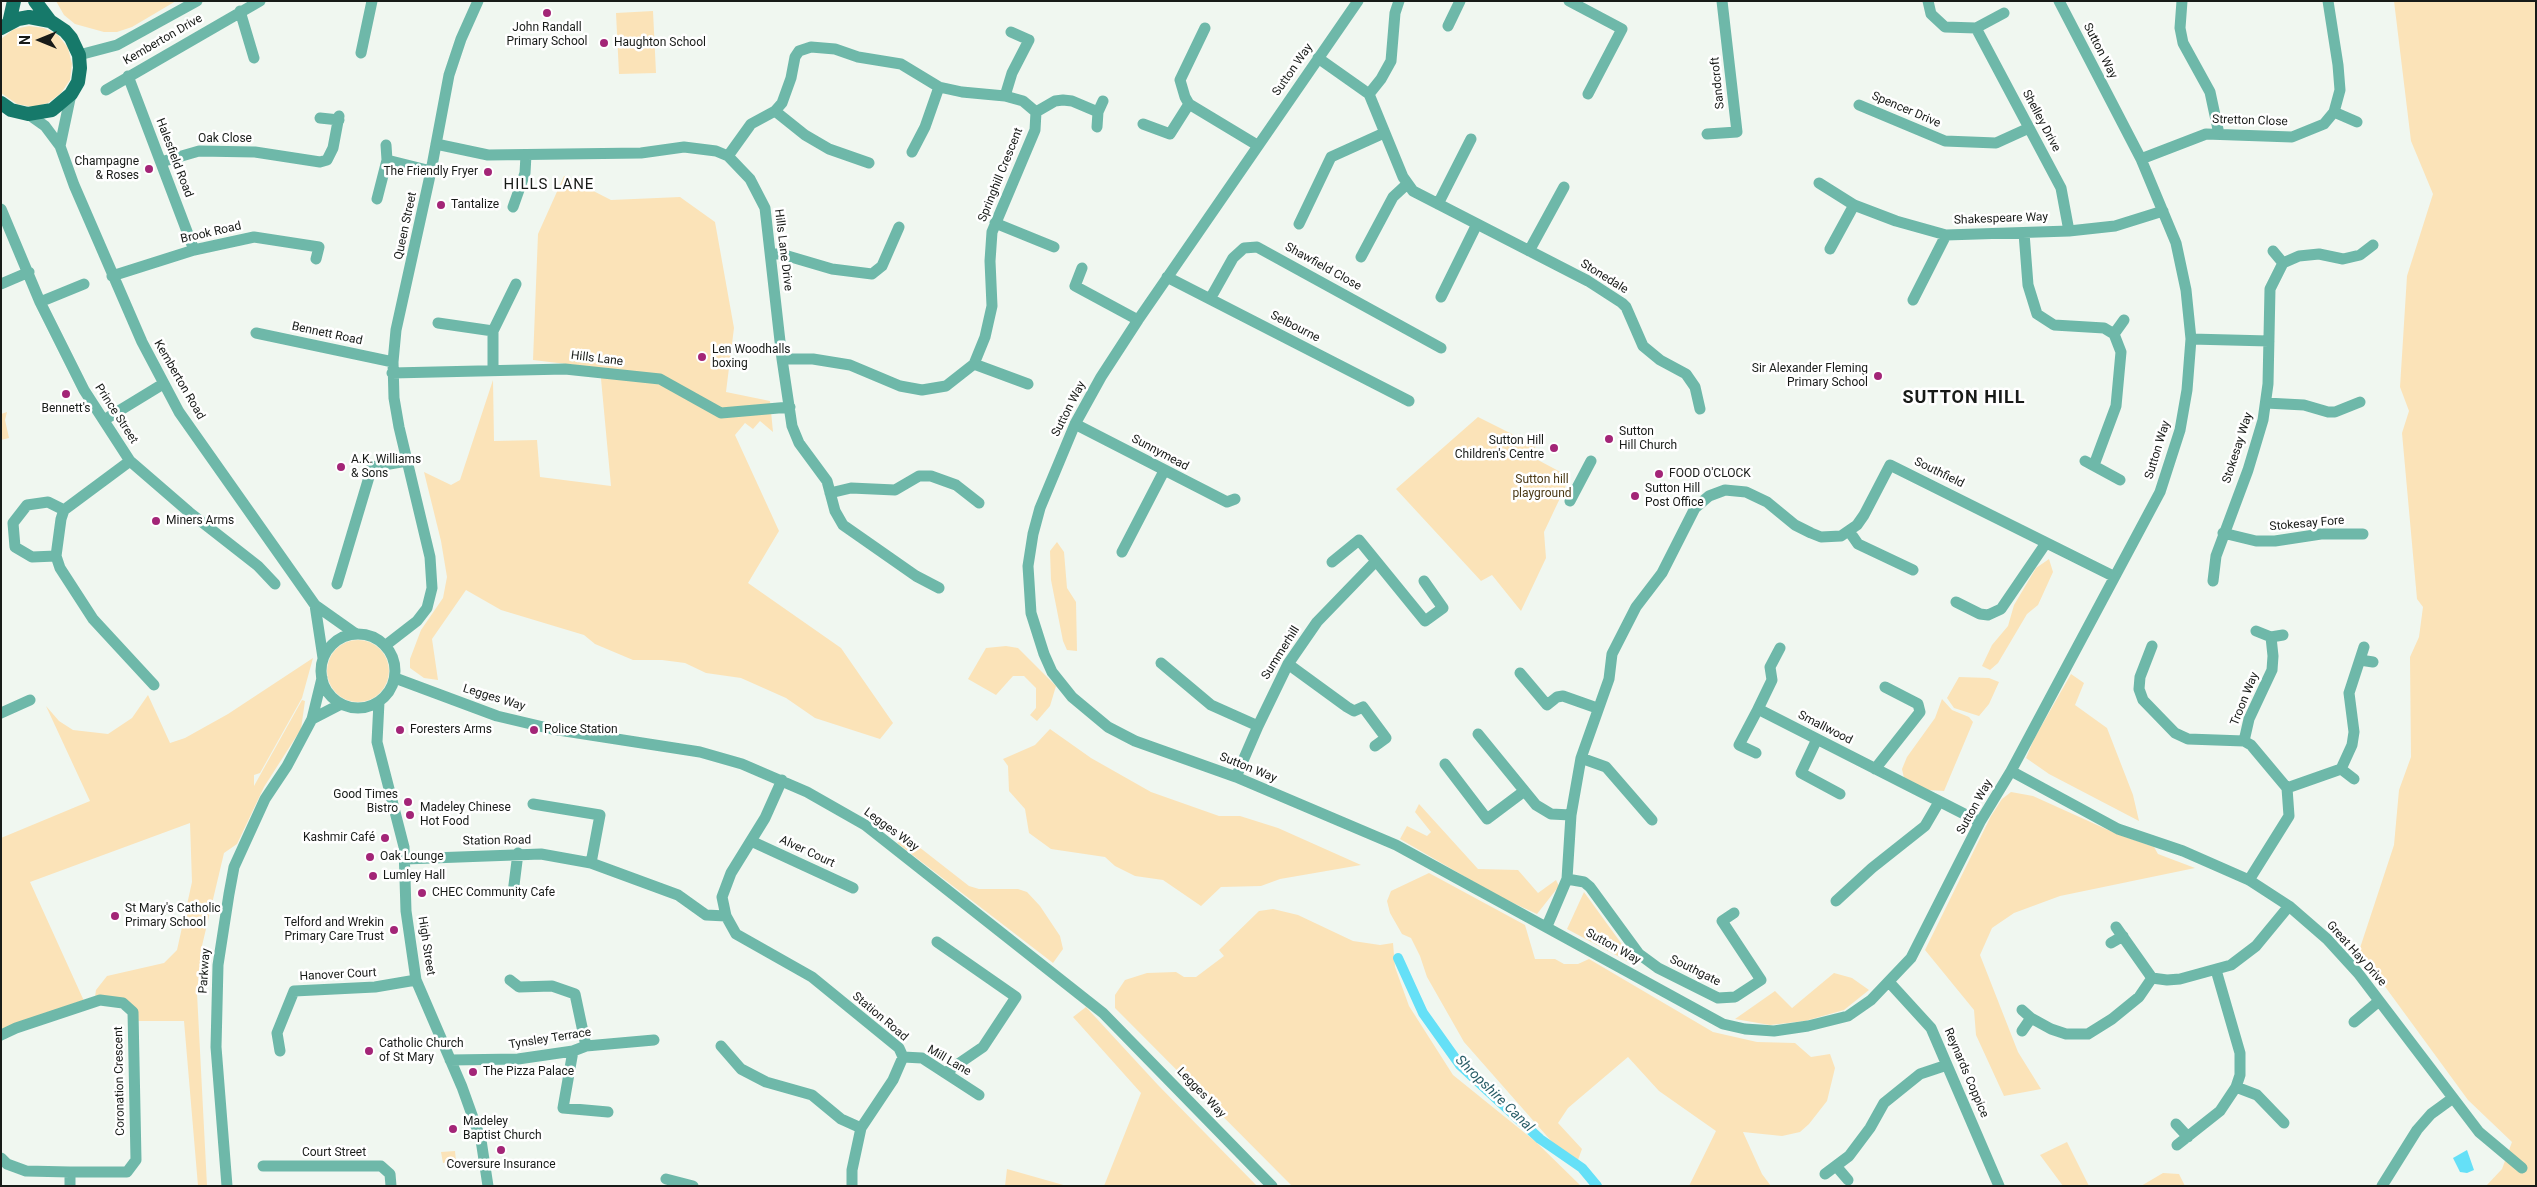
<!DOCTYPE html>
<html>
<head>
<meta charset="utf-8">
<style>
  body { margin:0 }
  #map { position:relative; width:2537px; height:1187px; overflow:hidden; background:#f0f7f0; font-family:Roboto,sans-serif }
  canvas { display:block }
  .frame { position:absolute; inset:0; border:2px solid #181b18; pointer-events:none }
  .north { position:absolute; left:15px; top:15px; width:50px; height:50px; -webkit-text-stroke:4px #fff; paint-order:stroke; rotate:270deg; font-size:14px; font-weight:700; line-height:20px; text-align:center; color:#181b18 }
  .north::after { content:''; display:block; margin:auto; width:18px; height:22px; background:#181b18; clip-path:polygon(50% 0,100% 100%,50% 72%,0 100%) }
</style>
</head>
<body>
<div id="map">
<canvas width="2537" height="1187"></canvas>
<div class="frame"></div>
<div class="north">N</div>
</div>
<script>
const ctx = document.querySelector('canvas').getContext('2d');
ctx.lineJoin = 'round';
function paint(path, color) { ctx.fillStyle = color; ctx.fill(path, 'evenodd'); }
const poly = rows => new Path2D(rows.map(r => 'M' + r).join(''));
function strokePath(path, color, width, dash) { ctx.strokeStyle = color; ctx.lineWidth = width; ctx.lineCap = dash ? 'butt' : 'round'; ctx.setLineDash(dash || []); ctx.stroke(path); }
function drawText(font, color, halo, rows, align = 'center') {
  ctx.font = font + ' Roboto,sans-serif'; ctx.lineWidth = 5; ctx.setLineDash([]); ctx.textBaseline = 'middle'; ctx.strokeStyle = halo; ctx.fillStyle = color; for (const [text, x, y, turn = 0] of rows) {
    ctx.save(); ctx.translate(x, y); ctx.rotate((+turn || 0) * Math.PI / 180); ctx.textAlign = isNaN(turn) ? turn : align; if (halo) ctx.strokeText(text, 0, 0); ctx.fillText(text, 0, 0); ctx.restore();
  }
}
paint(poly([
  [56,1,176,1,132,27,117,32,104,32,75,24,64,15],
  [2394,1,2536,1,2536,1186,2486,1186,2502,1169,2512,1142,2468,1100,2359,951,2394,845,2399,790,2411,757,2410,657,2419,637,2423,607,2417,599,2402,433,2409,411,2400,387,2407,276,2433,194,2411,141],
  [653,11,656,73,619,74,616,13],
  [29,26,44,28,58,35,68,48,72,64,70,80,61,93,48,103,33,107,17,104,1,93,1,39,14,29],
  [564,176,611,200,680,197,715,222,734,328,726,392,770,401,773,432,760,421,753,429,745,423,735,435,779,531,748,583,841,648,893,723,880,739,815,718,786,698,741,678,706,673,685,663,662,660,633,660,595,644,584,635,501,610,466,590,432,639,438,680,424,678,410,668,410,659,421,630,443,598,447,577,441,541,424,472,451,485,460,480,493,380,494,441,537,440,540,477,611,486,600,368,533,360,538,234],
  [7,412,5,420,9,438,1,440,1,414],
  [1478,417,1536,446,1532,454,1536,459,1570,477,1544,532,1546,558,1521,611,1492,575,1481,581,1396,489],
  [1057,542,1064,552,1067,588,1076,602,1077,651,1067,650,1063,641,1051,580,1050,551],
  [2049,559,2053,572,2038,605,2027,614,1998,663,1990,670,1982,666,1992,645,2008,626,2014,605,2036,568],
  '327 671a31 31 0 1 1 62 0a31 31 0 1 1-62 0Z',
  [1006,646,1018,648,1056,686,1050,706,1037,721,1030,715,1036,708,1036,688,1024,676,1013,676,996,695,968,679,986,648],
  [313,658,302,698,260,773,254,775,254,786,302,700,305,701,301,729,264,787,237,844,224,853,201,950,197,993,207,1186,198,1186,184,1021,135,1021,134,1010,95,997,96,990,107,976,164,963,177,950,192,882,190,823,30,882,84,1001,1,1029,1,838,90,801,46,706,59,721,73,730,108,734,132,718,148,695,170,743,185,738,228,714],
  [2071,674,2084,683,2075,705,2107,728,2133,795,2139,821,2049,774,2026,758,2034,739],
  [1959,677,1989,678,1999,682,1989,704,1979,716,1954,708,1947,698],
  [1942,699,1952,710,1969,717,1973,722,1944,791,1928,790,1904,778,1902,769,1907,757,1935,718],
  [1050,729,1091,758,1151,792,1219,816,1240,816,1278,828,1361,865,1280,879,1261,886,1221,887,1201,906,1163,880,1135,876,1115,866,1105,857,1051,849,1029,833,1025,809,1009,791,1008,766,1003,759,1035,745],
  [2011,792,2033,796,2117,834,2154,847,2158,854,2195,868,2060,896,2014,913,1992,928,1980,955,2018,1052,2041,1089,2004,1096,1976,1035,1974,1010,1925,950,1991,816,2002,799],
  [1419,804,1478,869,1518,870,1538,893,1556,880,1559,886,1537,914,1500,897,1400,839,1407,826,1427,836,1431,832,1415,812],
  [905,836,969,886,979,889,1018,889,1027,892,1040,906,1060,936,1063,949,1053,963,897,843],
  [1429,873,1525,925,1535,959,1555,959,1564,964,1578,964,1589,959,1713,1032,1757,1042,1795,1043,1811,1057,1830,1054,1835,1068,1827,1101,1809,1124,1800,1132,1782,1136,1743,1132,1762,1174,1771,1186,1689,1186,1716,1131,1659,1091,1628,1057,1568,1108,1558,1123,1582,1149,1575,1168,1464,1042,1427,977,1420,956,1411,938,1402,934,1390,913,1387,901,1391,891],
  [1584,892,1629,954,1627,961,1567,929],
  [1273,909,1298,915,1353,941,1380,945,1393,943,1395,967,1409,1006,1453,1075,1536,1142,1581,1186,1292,1186,1115,1008,1115,995,1125,980,1147,973,1176,972,1184,977,1196,977,1224,956,1219,950,1259,911],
  [1834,973,1852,978,1869,990,1844,1010,1805,1021,1770,1025,1735,1019,1775,991,1792,1008],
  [1086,1007,1158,1085,1257,1186,1104,1186,1141,1093,1073,1017],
  [2067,1142,2089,1186,2063,1186,2040,1155],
  [455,1151,456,1161,443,1163,441,1152],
  [1007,1169,1067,1186,1005,1186],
  [2163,1173,2179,1174,2185,1186,2141,1186]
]), '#fbe3b8');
paint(poly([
  [2467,1150,2474,1170,2467,1173,2460,1172,2453,1158]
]), '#65e0f7');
strokePath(poly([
  [1398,958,1423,1013,1460,1065,1540,1139,1582,1168,1597,1186]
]), '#65e0f7', 10);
strokePath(poly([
  [1358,1,1138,320,1101,377,1075,424,1040,508,1033,534,1028,566,1031,613,1044,654,1052,672,1072,697,1108,727,1135,741,1236,777,1396,845,1723,1024,1745,1029,1774,1031,1808,1026,1848,1016,1871,1000,1911,958,1980,822,2011,771,2160,492,2180,430,2187,390,2191,339,2186,290,2176,243,2141,159,2059,1],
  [1569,1,1622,29,1588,94],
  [1928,1,1931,14,1945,27,1976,28,2061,188,2069,231],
  [2182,1,2180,28,2183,43,2210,92,2219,134],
  [240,11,254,58],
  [1448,26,1460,1],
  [1205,28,1180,80,1185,97,1189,104,1257,145],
  [1976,28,2004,13],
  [361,53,372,1],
  [79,55,117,45,197,1],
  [1318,58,1369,94,1403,177,1413,191,1588,281,1622,303,1626,307,1643,346,1660,360,1686,374,1695,387,1700,409],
  [128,76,194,250],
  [106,90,260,1],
  [1369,94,1381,79,1391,61,1395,13,1399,1],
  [1005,96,1012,73,1029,40,1011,32],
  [1859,105,1945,141,1996,143,2029,128],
  [775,111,805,135,829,149,869,163],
  [1036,112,1055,101,1063,100,1072,101,1098,112],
  [2334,112,2357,122],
  [28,114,45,126,60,146,74,185,142,342,179,412,315,605,356,634],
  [320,118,339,120],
  [1143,124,1170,134,1189,104],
  [1097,127,1098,112,1103,101],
  [1707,134,1737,132,1722,1],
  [436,144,488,155,641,153,684,147,716,151,728,156,750,179,765,208,782,359,792,426,799,443,827,481,835,511,843,525,916,576,939,588],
  [60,146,71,94],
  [912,152,925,127,939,87],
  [728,156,751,124,775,111,782,103,791,78,795,57,799,51,811,47,835,49,858,57,901,64,939,87,962,92,1005,96,1023,101,1036,112,1035,130,992,232,990,261,992,306,985,337,974,364,946,386,922,390,900,386,850,365,813,359,782,359],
  [2141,159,2206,134,2292,137,2324,124,2334,112,2340,90,2338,65,2328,1],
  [387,160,431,171],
  [161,162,199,151,255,152,320,162,327,160,333,148,339,116],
  [1819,183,1854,205,1896,221,1946,235,2069,231,2115,226,2163,211],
  [377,199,387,160,386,145],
  [1438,204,1471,139],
  [513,207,525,173,526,155],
  [1,209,40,302,84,390,130,461,189,512,258,566,275,584],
  [995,223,1054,247],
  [1299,224,1331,157,1384,133],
  [2024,233,2028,285,2037,314,2054,325,2104,328,2114,334,2121,352,2116,406,2094,465],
  [1830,249,1854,205],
  [1529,251,1564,187],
  [2273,251,2283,263],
  [771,254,781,254,832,269,872,274,882,266,899,227],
  [1361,257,1393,197,1406,185],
  [1082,268,1075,286,1138,320],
  [112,276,194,250,254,237,319,247,316,259],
  [1167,277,1409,401],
  [1,284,29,272],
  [1441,297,1477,224],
  [1210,299,1233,258,1244,248,1257,247,1441,348],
  [1913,300,1946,235],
  [40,302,84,284],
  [438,323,493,331],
  [256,333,393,362],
  [2114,334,2124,320],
  [2191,339,2269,341],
  [974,364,1028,384],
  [493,369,493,331,516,284],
  [392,373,565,369,660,379,721,413,790,407],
  [2266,403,2304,405,2328,412,2335,412,2360,402],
  [104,420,163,384],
  [1075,424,1227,502,1235,499],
  [130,461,64,510,61,519,56,556,60,568,93,619,154,685],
  [2085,461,2120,480],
  [830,493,851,488,895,490,919,476,931,476,956,485,979,503],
  [1570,501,1591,461],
  [1849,531,1858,544,1913,570],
  [2223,533,2256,541,2275,541,2321,534,2363,534],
  [1122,552,1164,471],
  [56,556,32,557,15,547,13,523,27,505,48,502,64,510],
  [1332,562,1359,540,1425,621,1443,608,1424,581],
  [2213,581,2216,556,2248,470,2263,420,2268,384,2270,289,2283,263,2299,256,2319,254,2343,259,2360,255,2373,245],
  [337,584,372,467,407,461],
  [1956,602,1980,614,1988,615,2001,609,2046,543],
  [315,605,323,658],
  [2256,631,2271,637,2283,635],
  '321 671a37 37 0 1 1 74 0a37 37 0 1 1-74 0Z',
  [386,645,417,621,427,608,432,588,430,557,399,427,394,398,393,362,396,330,431,171,449,75,461,39,478,1],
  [2152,646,2140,677,2139,689,2143,700,2175,733,2188,739,2244,741,2251,745,2287,788,2289,816,2249,880],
  [1780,648,1770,667,1772,680,1758,709,1980,822],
  [2360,660,2373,662],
  [1161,663,1211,705,1258,726],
  [1288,664,1347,707,1354,711,1363,707,1386,738,1375,746],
  [1520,673,1547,705,1557,697,1563,696,1597,708],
  [395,678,497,716,552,729,700,752,742,764,807,792,865,825,1103,1013,1272,1186],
  [379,702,377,742,404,847,406,911,416,980,462,1087,481,1140,488,1186],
  [1,713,30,700],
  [312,719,341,704],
  [1478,734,1536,805,1551,814,1571,815],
  [1817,739,1801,773,1840,794],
  [2244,741,2249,719,2272,670,2273,656,2271,637],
  [1756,753,1739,745,1758,709],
  [1581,758,1606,767,1652,820],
  [1445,764,1487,819,1523,792],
  [1875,769,1920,712,1918,704,1885,687],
  [2341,769,2354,779],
  [2011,771,2118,829,2183,851,2249,880,2289,906,2327,939,2358,973,2479,1132,2522,1168],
  [1236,777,1258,726,1288,664,1317,622,1376,561],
  [782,780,765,818,731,873,722,897,726,916,736,934,812,977,899,1048,903,1057,893,1080,861,1128,852,1170,852,1186],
  [2287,788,2341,769,2352,745,2354,732,2349,693,2364,647],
  [533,804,600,815,591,863],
  [751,841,853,888],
  [405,859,541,854,591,863,678,895,706,915,726,916],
  [1567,879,1584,882,1590,887,1639,954,1658,968,1718,998,1735,997,1761,980,1722,921,1734,913],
  [513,893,518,853],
  [1836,901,1872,868,1925,826,1939,802],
  [1547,926,1567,879,1571,815,1581,758,1609,679,1612,654,1636,607,1662,573,1695,508,1709,496,1725,490,1746,492,1767,502,1795,525,1811,533,1821,537,1841,536,1857,525,1864,515,1890,465,2113,576],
  [2116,927,2152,978],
  [937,942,1016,997,983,1047,945,1073],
  [2111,943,2123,936],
  [2152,978,2167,980,2180,979,2231,965,2256,946,2289,906],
  [510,980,519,987,552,986,575,994,586,1046],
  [1889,982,1931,1028,1999,1186],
  [2022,1010,2031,1018,2051,1029,2066,1034,2088,1034,2112,1019,2139,997,2152,978],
  [2354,1022,2379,1001],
  [2022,1031,2031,1018],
  [1,1035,16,1028,100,1000,123,1003,133,1012,136,1160,127,1172,70,1172],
  [721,1046,741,1069,766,1082,812,1095,841,1119,861,1128],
  [280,1051,277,1033,294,991,375,987,416,980],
  [573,1051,563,1108,608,1112],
  [903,1057,922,1058,979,1095],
  [450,1060,518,1059,573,1051,586,1046,654,1040],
  [2236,1087,2257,1095,2284,1123],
  [2176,1124,2188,1137],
  [2177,1145,2220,1111,2236,1087,2240,1075,2240,1053,2216,970],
  [1,1158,7,1164,26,1171,70,1172,70,1186],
  [263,1166,381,1166,390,1174,391,1186],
  [1836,1166,1848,1180],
  [1825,1174,1849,1156,1870,1128,1884,1103,1920,1074,1947,1065],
  [666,1179,693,1186],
  [227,1186,216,1047,218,965,229,894,234,867,265,799,287,766,312,719,322,678],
  [2382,1186,2417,1130,2431,1114,2453,1098]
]), '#6eb8a9', 11);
strokePath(poly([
  [35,1,50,21],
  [9,23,14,1],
  [1,28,18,19,29,17,50,21,65,31,71,38,79,55,80,68,78,82,71,94,52,110,28,114,11,110,1,103]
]), '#16796a', 14);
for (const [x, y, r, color] of [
  [547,13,5,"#a32577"],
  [604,43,5,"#a32577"],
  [149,169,5,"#a32577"],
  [488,172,5,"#a32577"],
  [441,205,5,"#a32577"],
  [702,357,5,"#a32577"],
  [1878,376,5,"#a32577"],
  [66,394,5,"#a32577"],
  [1609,439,5,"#a32577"],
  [1554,448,5,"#a32577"],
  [341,467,5,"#a32577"],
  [1659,474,5,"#a32577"],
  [1635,496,5,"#a32577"],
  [156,521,5,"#a32577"],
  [400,730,5,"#a32577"],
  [534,730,5,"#a32577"],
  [408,802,5,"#a32577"],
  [410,815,5,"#a32577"],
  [385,838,5,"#a32577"],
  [370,857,5,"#a32577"],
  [373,876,5,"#a32577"],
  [422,893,5,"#a32577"],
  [115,916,5,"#a32577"],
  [394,930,5,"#a32577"],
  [369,1051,5,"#a32577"],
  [473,1072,5,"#a32577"],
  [453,1129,5,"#a32577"],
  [501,1150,5,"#a32577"]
]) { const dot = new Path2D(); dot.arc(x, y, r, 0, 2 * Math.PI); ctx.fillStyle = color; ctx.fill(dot); strokePath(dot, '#fff', 2); }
drawText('12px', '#181b18', '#fff', [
  ["John Randall",547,28,"center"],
  ["Primary School",547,42,"center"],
  ["Haughton School",614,43],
  ["Champagne",139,162,"right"],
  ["& Roses",139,176,"right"],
  ["The Friendly Fryer",478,172,"right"],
  ["Tantalize",451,205],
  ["Len Woodhalls",712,350],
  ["boxing",712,364],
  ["Sir Alexander Fleming",1868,369,"right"],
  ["Primary School",1868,383,"right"],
  ["Bennett's",66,409,"center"],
  ["Sutton",1619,432],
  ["Hill Church",1619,446],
  ["Sutton Hill",1544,441,"right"],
  ["Children's Centre",1544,455,"right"],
  ["A.K. Williams",351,460],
  ["& Sons",351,474],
  ["FOOD O'CLOCK",1669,474],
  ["Sutton Hill",1645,489],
  ["Post Office",1645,503],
  ["Miners Arms",166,521],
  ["Foresters Arms",410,730],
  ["Police Station",544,730],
  ["Good Times",398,795,"right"],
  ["Bistro",398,809,"right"],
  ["Madeley Chinese",420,808],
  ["Hot Food",420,822],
  ["Kashmir Café",375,838,"right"],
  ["Oak Lounge",380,857],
  ["Lumley Hall",383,876],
  ["CHEC Community Cafe",432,893],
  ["St Mary's Catholic",125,909],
  ["Primary School",125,923],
  ["Telford and Wrekin",384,923,"right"],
  ["Primary Care Trust",384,937,"right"],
  ["Catholic Church",379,1044],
  ["of St Mary",379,1058],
  ["The Pizza Palace",483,1072],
  ["Madeley",463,1122],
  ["Baptist Church",463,1136],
  ["Coversure Insurance",501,1165,"center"]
], 'left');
drawText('12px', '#181b18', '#fff', [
  ["Kemberton Drive",163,40,-30],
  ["Sutton Way",2100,51,63],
  ["Sutton Way",1293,70,-55],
  ["Sandcroft",1718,83,-96],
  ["Spencer Drive",1906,110,23],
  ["Shelley Drive",2041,121,62],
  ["Stretton Close",2250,121,2],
  ["Oak Close",225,139],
  ["Halesfield Road",174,158,69],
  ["Springhill Crescent",1001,175,-68],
  ["Shakespeare Way",2001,219,-2],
  ["Queen Street",406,226,-78],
  ["Brook Road",211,233,-13],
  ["Hills Lane Drive",783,250,83],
  ["Shawfield Close",1323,267,29],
  ["Stonedale",1604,277,32],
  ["Selbourne",1295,327,27],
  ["Bennett Road",327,334,12],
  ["Hills Lane",597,359,7],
  ["Kemberton Road",179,380,60],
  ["Sutton Way",1069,409,-63],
  ["Prince Street",116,414,57],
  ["Stokesay Way",2238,448,-72],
  ["Sutton Way",2158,450,-73],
  ["Sunnymead",1160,453,28],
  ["Southfield",1939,473,26],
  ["Stokesay Fore",2307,524,-5],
  ["Summerhill",1281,653,-58],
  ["Legges Way",494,698,17],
  ["Troon Way",2245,699,-68],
  ["Smallwood",1825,728,27],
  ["Sutton Way",1248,768,22],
  ["Sutton Way",1975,807,-61],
  ["Legges Way",891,830,36],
  ["Station Road",497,841,-1],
  ["Alver Court",807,852,25],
  ["High Street",426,946,81],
  ["Sutton Way",1613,947,29],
  ["Great Hay Drive",2356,954,48],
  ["Parkway",205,971,-86],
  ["Southgate",1695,971,26],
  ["Hanover Court",338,975,-3],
  ["Station Road",880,1017,40],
  ["Tynsley Terrace",550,1039,-9],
  ["Mill Lane",949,1061,30],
  ["Reynards Coppice",1966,1073,67],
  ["Coronation Crescent",120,1081,-91],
  ["Legges Way",1201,1093,46],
  ["Court Street",334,1153]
]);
drawText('12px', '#4b3915', '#fff', [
  ["Sutton hill",1542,480],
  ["playground",1542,494]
]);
drawText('italic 14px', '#2a5e68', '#fff', [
  ["Shropshire Canal",1494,1094,44]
]);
ctx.letterSpacing = '1px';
drawText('15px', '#181b18', '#fff', [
  ["HILLS LANE",549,185]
]);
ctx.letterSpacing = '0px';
ctx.letterSpacing = '1px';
drawText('bold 18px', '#181b18', '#fff', [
  ["SUTTON HILL",1964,398]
]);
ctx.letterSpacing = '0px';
</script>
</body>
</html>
